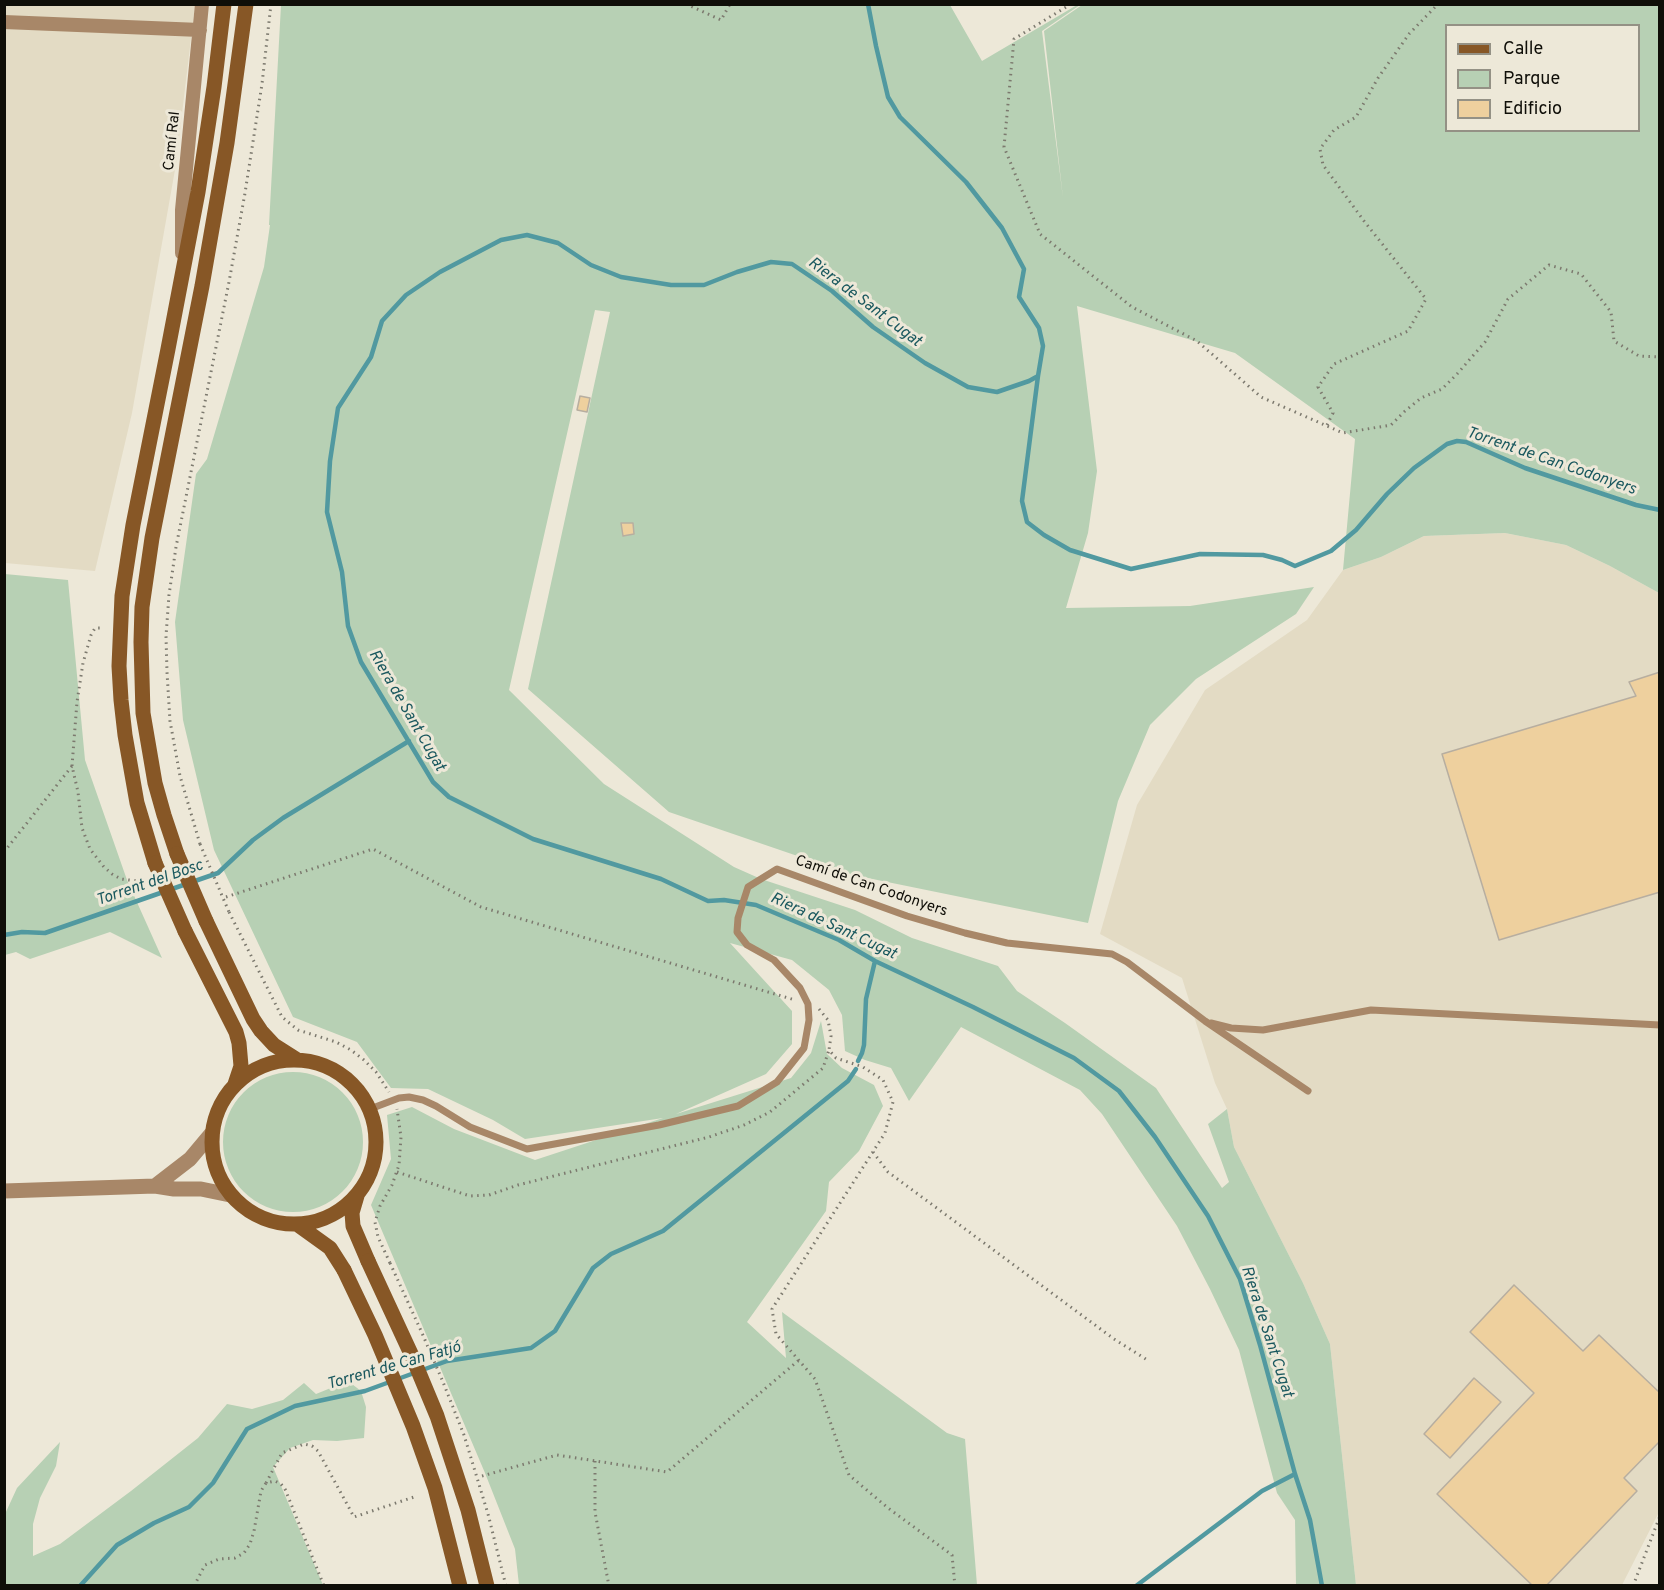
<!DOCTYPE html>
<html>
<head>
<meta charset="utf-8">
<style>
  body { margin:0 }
  #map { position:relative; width:1664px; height:1590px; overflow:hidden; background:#ede8d8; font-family:Overpass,sans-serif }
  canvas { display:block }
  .frame { position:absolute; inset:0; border:6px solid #0f0e08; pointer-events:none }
  .legend { position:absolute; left:1445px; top:24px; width:195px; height:108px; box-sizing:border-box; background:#ede8d8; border:2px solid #949185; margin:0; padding:8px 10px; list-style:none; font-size:18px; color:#0f0e08 }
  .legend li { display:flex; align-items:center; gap:12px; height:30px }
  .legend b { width:30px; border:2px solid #949185 }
</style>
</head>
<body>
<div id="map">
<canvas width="1664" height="1590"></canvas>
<div class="frame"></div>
<ul class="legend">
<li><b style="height:8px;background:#875726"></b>Calle</li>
<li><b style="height:16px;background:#b7d0b4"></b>Parque</li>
<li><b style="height:16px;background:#eed09e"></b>Edificio</li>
</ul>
</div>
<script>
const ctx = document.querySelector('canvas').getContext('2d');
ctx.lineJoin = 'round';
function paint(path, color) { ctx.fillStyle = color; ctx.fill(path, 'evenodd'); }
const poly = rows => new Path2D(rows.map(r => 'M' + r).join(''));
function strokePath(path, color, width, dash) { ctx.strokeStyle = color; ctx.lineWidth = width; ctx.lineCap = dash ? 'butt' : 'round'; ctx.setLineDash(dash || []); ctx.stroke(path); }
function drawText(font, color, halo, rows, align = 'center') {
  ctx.font = font + ' Overpass,sans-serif'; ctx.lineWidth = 6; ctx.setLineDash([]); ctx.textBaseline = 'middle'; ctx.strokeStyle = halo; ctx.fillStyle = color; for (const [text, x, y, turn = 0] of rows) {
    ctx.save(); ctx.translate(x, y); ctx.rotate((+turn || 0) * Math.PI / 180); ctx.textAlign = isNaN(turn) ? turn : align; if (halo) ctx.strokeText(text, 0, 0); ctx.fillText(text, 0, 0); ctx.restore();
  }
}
paint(poly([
  [4,5,195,5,176,164,132,413,95,571,5,563],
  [1505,533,1566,545,1610,566,1659,593,1660,1510,1622,1585,1356,1585,1330,1344,1303,1283,1234,1147,1227,1109,1215,1083,1182,978,1100,934,1137,805,1205,690,1307,620,1343,570,1381,557,1424,536]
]), '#e3dbc4');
paint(poly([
  [281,5,950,5,982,61,1077,5,1080,5,1042,31,1063,198,1044,31,1082,5,1659,5,1659,593,1610,566,1566,545,1505,533,1424,536,1381,557,1343,570,1355,439,1235,353,1077,306,1097,471,1088,533,1066,608,1190,606,1314,587,1296,614,1196,679,1150,725,1118,801,1088,923,853,875,669,812,528,689,610,312,595,310,509,690,604,784,734,867,761,879,855,910,912,938,998,966,1017,991,1065,1023,1156,1088,1222,1188,1229,1182,1208,1124,1227,1109,1234,1147,1303,1283,1330,1344,1356,1585,1296,1585,1295,1520,1277,1493,1239,1350,1210,1289,1177,1226,1102,1114,1080,1090,961,1027,909,1101,891,1068,865,1060,845,1051,842,1015,829,990,792,960,730,943,792,1011,792,1044,766,1074,676,1114,791,1078,811,1053,821,1021,827,1054,842,1068,874,1085,883,1106,859,1151,829,1182,826,1211,747,1322,786,1358,782,1312,947,1433,965,1439,977,1585,519,1585,515,1549,485,1473,371,1205,391,1159,387,1115,412,1107,454,1129,535,1160,663,1118,525,1139,493,1120,428,1089,391,1088,357,1042,293,1017,214,850,183,720,175,622,196,474,207,459,264,267,270,225,269,225],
  [1446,26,1638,26,1638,130,1446,130],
  [5,574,68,580,85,760,127,880,162,958,110,932,30,959,16,952,5,955],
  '223 1142a70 70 0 1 1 140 0a70 70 0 1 1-140 0Z',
  [348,1381,361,1391,366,1407,364,1438,337,1441,313,1440,290,1448,273,1467,323,1585,5,1585,5,1514,17,1488,60,1442,56,1466,40,1498,33,1524,33,1556,60,1544,131,1491,198,1438,227,1404,252,1409,283,1400,304,1383,316,1394]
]), '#b7d0b4');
strokePath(poly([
  [868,4,876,46,888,97,900,117,966,182,1002,228,1024,269,1019,297,1039,328,1043,346,1038,376,1029,381,997,392,968,387,925,363,873,327,832,291,792,264,771,262,737,272,704,285,671,285,621,277,591,265,558,243,527,235,501,240,440,272,406,295,382,321,371,357,338,408,330,461,327,512,342,572,348,626,361,662,433,782,449,797,533,839,661,879,708,901,724,900,756,905,839,940,875,961,973,1007,1074,1058,1119,1091,1155,1137,1208,1216,1240,1279,1260,1345,1295,1474,1310,1520,1322,1586],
  [1038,376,1022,501,1027,522,1044,535,1070,550,1131,569,1200,554,1263,555,1282,560,1295,566,1331,551,1356,530,1387,494,1414,468,1447,444,1457,441,1466,442,1525,468,1636,505,1660,510],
  [4,935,22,932,45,933,218,873,253,840,283,818,409,741],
  [858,1061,862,1053,864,1045,866,999,875,961],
  [80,1586,117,1545,154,1523,189,1507,213,1483,247,1429,295,1406,365,1391,447,1361,531,1348,555,1331,593,1268,611,1254,663,1231,848,1081,856,1069],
  [1136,1586,1262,1491,1295,1474]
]), '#5199a0', 4.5);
const building = poly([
  [580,396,590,398,587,412,577,410,580,396],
  [621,523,633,523,634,534,623,536,621,523],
  [1660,672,1660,892,1499,940,1442,754,1636,696,1629,682,1660,672],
  [1514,1285,1583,1351,1599,1335,1660,1393,1660,1441,1624,1478,1637,1491,1546,1586,1533,1586,1437,1494,1534,1393,1470,1332,1514,1285],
  [1474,1378,1501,1402,1450,1458,1424,1434,1474,1378]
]);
paint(building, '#eed09e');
strokePath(building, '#b7aea0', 1.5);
strokePath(poly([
  [686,4,721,20,730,4],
  [1071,4,1014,39,1004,147,1040,234,1132,307,1197,341,1261,397,1343,433,1391,425,1405,411,1421,398,1442,389,1457,374,1485,342,1508,299,1549,265,1581,274,1611,312,1614,341,1639,356,1660,357],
  [1327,425,1333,413,1318,387,1334,364,1408,331,1426,299,1364,221,1323,165,1320,149,1334,130,1356,117,1378,78,1409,34,1438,4],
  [72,766,77,702,83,663,91,635,95,628,101,628],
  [200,844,180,776,170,721,167,672,166,636,169,595,176,547,229,282,245,193,262,84,271,4],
  [4,852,72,766,78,792,82,828,90,849,104,867,112,874,121,879,137,881],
  [226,897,373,849,481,907,795,1000],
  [229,912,282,1017,298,1030,336,1042,351,1050,364,1060,376,1072,389,1092],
  [819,1009,828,1020,831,1036,829,1050,836,1058,863,1067,883,1080,893,1102,885,1133,772,1309,776,1334,815,1379,849,1475,888,1508,952,1555,955,1586],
  [873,1152,888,1172,1114,1339,1149,1361],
  [397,1172,470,1196,489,1195,518,1185,709,1137,744,1125,770,1112,823,1068,829,1050],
  [390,1263,378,1237,375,1222,380,1206,392,1185,399,1165,401,1137,397,1109],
  [595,1461,595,1512,609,1586],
  [482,1476,557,1455,667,1472,799,1360],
  [266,1483,282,1453,304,1444,312,1446,318,1451,354,1517,414,1497],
  [194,1586,205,1565,219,1559,235,1558,244,1553,250,1544,254,1531,261,1491,266,1483,275,1481,281,1484,285,1489,324,1586],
  [1633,1586,1660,1516]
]), '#7c796e', 3, [1.5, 4.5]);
strokePath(poly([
  [1211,1023,1231,1028,1263,1030,1371,1010,1660,1025],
  [370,1109,399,1098,409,1097,423,1100,436,1106,470,1127,527,1149,659,1125,738,1106,777,1082,804,1048,809,1020,808,1004,800,988,774,960,747,945,737,932,738,918,748,887,777,869,907,916,965,933,1007,943,1112,954,1127,962,1205,1021,1308,1091]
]), '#a88768', 7);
strokePath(poly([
  [4,22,200,30],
  [182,253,182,210,202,4]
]), '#a88768', 14);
strokePath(poly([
  [155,1186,190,1159,211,1134],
  [4,1191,155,1186,174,1189,201,1189,230,1195]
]), '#a88768', 15);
strokePath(poly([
  [177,854,164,815,155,783,143,713,141,642,142,607,152,538,202,286,227,143,246,4],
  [155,863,137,803,125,735,121,700,119,666,122,596,133,525,168,349,198,192,214,87,224,4],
  [206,921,253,1019,261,1031,274,1045,296,1059],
  [185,931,236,1032,239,1043,241,1066,235,1084],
  '212 1142a82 82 0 1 1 164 0a82 82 0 1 1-164 0Z',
  [357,1196,352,1213,353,1226,368,1261],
  [298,1225,330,1248,344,1270]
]), '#875726', 15);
strokePath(poly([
  [200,844,229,912],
  [390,1263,422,1333,443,1382,464,1435,488,1514,506,1586]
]), '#7c796e', 3, [1.5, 4.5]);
strokePath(poly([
  [177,854,206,921],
  [155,863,185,931],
  [368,1261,412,1356,437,1416,468,1510,487,1586],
  [344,1270,375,1335,413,1426,435,1488,460,1586]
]), '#875726', 15);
drawText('15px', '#0f0e08', '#ede8d8', [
  ["Camí Ral",173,141,-84],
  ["Camí de Can Codonyers",871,887,19]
]);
drawText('italic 16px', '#1a585e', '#ede8d8', [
  ["Riera de Sant Cugat",864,303,37],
  ["Torrent de Can Codonyers",1551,462,19],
  ["Riera de Sant Cugat",406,711,60],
  ["Torrent del Bosc",150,884,-19],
  ["Riera de Sant Cugat",833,927,25],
  ["Riera de Sant Cugat",1266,1332,72],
  ["Torrent de Can Fatjó",394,1367,-16]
]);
</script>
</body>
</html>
